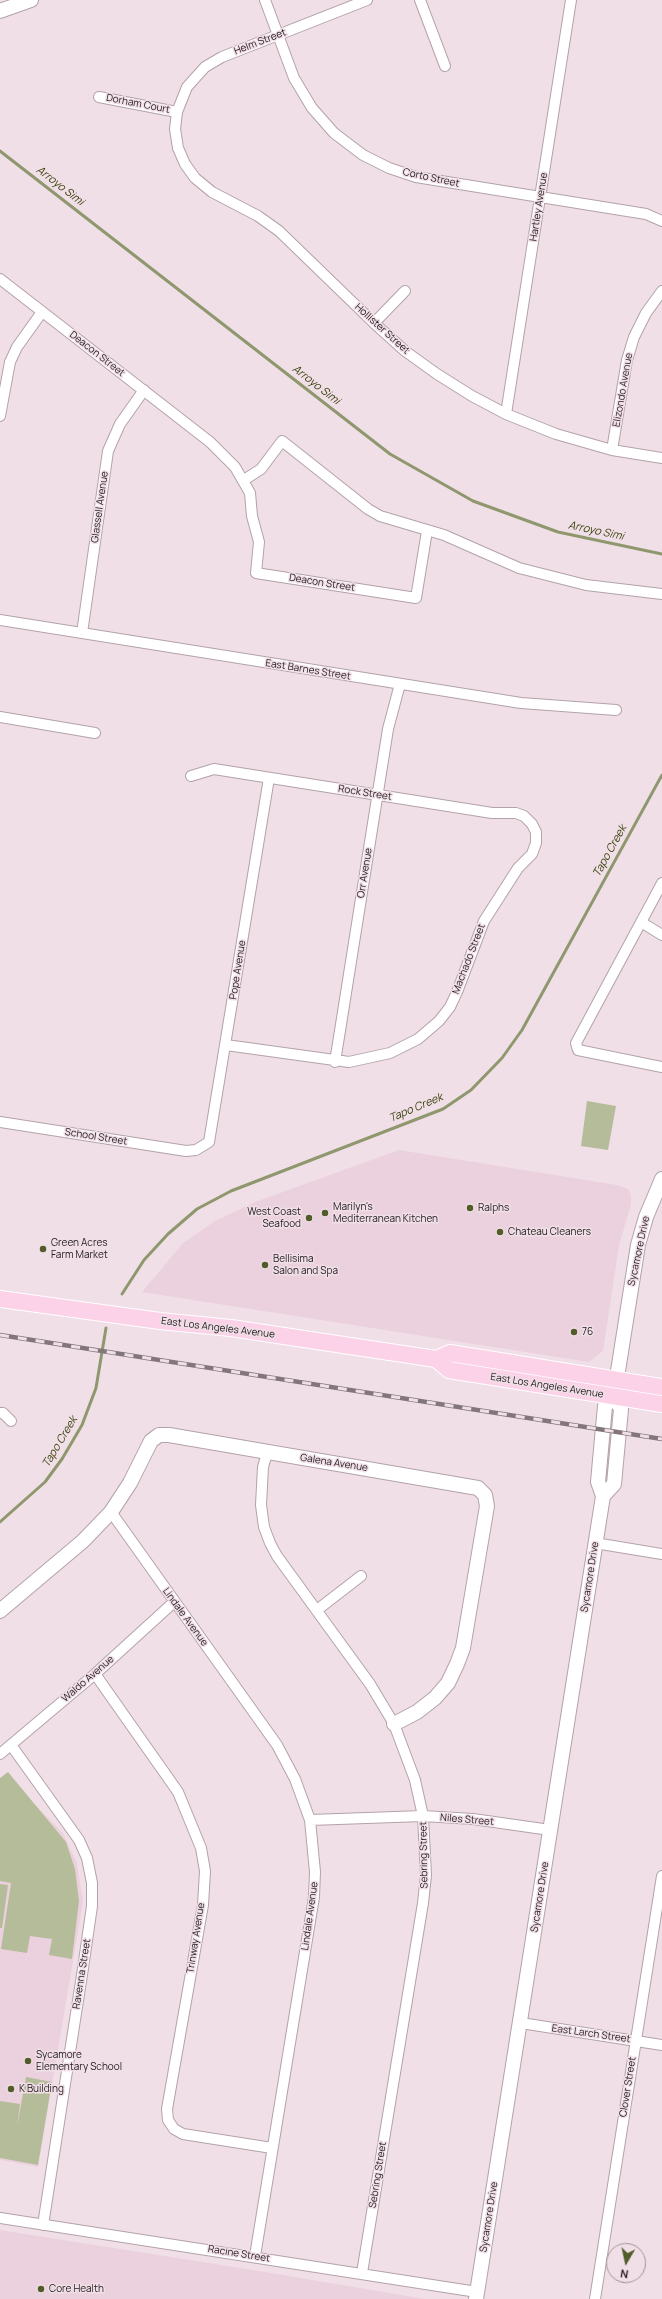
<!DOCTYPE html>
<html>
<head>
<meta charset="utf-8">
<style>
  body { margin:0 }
  #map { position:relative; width:662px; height:2299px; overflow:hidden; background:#f1dfe7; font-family:Manrope,sans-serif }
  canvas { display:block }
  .north { position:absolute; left:606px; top:2243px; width:40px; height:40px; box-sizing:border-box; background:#f1dfe7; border:1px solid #a09399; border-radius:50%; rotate:189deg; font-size:11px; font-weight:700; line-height:16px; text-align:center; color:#272023 }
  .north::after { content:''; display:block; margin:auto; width:14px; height:18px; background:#525b2a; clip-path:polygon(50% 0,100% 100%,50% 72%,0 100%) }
</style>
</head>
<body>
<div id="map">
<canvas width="662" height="2299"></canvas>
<div class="north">N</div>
</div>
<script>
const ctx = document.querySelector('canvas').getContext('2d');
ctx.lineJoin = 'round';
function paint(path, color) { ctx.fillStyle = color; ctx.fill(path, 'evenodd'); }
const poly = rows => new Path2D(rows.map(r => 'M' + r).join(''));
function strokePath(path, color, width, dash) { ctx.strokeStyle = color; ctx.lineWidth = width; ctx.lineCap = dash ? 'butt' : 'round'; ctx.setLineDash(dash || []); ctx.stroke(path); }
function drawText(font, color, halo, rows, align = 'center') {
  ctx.font = font + ' Manrope,sans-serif'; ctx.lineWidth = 3; ctx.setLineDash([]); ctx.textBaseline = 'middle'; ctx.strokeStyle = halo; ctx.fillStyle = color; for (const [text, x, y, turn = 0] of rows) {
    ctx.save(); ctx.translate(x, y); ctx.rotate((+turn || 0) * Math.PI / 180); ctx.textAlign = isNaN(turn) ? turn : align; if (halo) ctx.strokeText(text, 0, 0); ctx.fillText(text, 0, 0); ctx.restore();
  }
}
paint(poly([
  [399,1150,617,1185,628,1189,631,1195,631,1205,619,1245,603,1351,589,1362,142,1292,183,1243,215,1221,255,1202],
  [8,1777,63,1833,77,1863,83,1902,38,2167,0,2160,0,1784],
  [0,2230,253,2270,425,2299,0,2299]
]), '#ebd1dd');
paint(poly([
  [587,1101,616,1106,608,1150,581,1146],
  [8,1772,66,1842,75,1869,79,1901,72,1959,49,1955,52,1939,30,1936,27,1953,1,1949,11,1883,0,1881,0,1778],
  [0,1884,8,1885,2,1928,0,1928],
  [26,2077,52,2082,38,2165,0,2158,0,2101,20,2104,17,2127]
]), '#b5bc9a');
strokePath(poly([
  [0,151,390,454,473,501,558,532,662,554],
  [122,1294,144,1260,168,1234,197,1209,231,1191,443,1109,471,1090,502,1058,522,1030,662,775],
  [0,1522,45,1482,62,1459,82,1425,96,1388,106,1328]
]), '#8e976d', 3);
const street = poly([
  [265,0,294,78,312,108,334,133,363,155,389,168,416,177,646,214,662,221],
  [367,0,222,57,205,67,187,87,177,112,175,129,178,148,185,164,195,178,212,192,258,216,279,231,374,323,405,351,437,374,472,396,506,414,556,434,612,450,662,458],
  [420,0,445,66],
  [99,97,177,112],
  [0,279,210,442,235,467,250,493,252,516,259,542,256,573,416,598,427,531],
  [374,323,405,291],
  [506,414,571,0],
  [0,416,10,362,17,347,42,312],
  [612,450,627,360,634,337,646,313,662,291],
  [244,480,261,469,282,441,368,509,380,516,444,535,519,568,586,585,662,594],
  [0,620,521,703,616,710],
  [82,633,108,451,120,424,144,390],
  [0,717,95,733],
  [191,776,214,769,492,813,516,813,524,816,532,824,536,832,536,843,532,854,518,868,484,921,457,992,450,1007,439,1021,418,1039,390,1053,349,1062,226,1045],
  [662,883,576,1043,578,1050,662,1067],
  [641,922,662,935],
  [335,1062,388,729,400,684],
  [0,1122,186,1151,196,1150,209,1142,269,778],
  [0,1413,3,1413,11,1421],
  [267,1453,263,1467,261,1505,264,1527,270,1543,277,1556,370,1684,394,1724,415,1780,423,1816,426,1875,423,1903,362,2273],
  [111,1512,277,1745,295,1779,310,1820,315,1872,314,1897,255,2256],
  [595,1543,662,1554],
  [317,1610,361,1576],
  [95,1674,178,1792,201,1848,205,1871,203,1905,167,2109,168,2120,174,2129,183,2134,272,2148],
  [11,1745,79,1840,87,1858,92,1883,92,1906,82,1975,43,2225],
  [0,1754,95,1674,174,1602],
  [310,1820,423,1816,473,1819,550,1830],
  [521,2023,662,2045],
  [0,2218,477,2292],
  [595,2299,662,1876]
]);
const secondary = poly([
  [0,11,31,0],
  [603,1496,614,1484,621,1409,614,1396],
  [0,1611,83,1541,111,1512,130,1483,151,1441,159,1435,169,1435,478,1488,485,1495,487,1506,463,1648,457,1664,448,1683,435,1698,417,1712,394,1724],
  [476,2299,603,1496,598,1482,605,1406,614,1396,638,1245,646,1217,662,1179]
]);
const primary = poly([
  [0,1299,160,1321,231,1328,436,1359,450,1353,662,1387],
  [436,1359,449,1370,662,1404]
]);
strokePath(street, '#b3a2aa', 12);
strokePath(secondary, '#b3a2aa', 16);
strokePath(primary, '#fff', 18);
strokePath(street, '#fff', 10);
strokePath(secondary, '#fff', 14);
strokePath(primary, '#fbd2e7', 16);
const rail = poly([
  [0,1335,662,1439]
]);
strokePath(rail, '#82767b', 4.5);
strokePath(rail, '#f1dfe7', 3, [9]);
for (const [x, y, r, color] of [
  [470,1208,4,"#525b2a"],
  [325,1213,4,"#525b2a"],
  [309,1218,4,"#525b2a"],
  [500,1232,4,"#525b2a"],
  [43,1249,4,"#525b2a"],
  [265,1265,4,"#525b2a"],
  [574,1332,4,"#525b2a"],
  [28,2061,4,"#525b2a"],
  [11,2089,4,"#525b2a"],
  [41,2289,4,"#525b2a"]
]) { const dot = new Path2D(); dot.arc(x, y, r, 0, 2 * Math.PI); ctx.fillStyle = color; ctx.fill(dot); strokePath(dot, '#f1dfe7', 1.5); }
drawText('10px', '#272023', '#f1dfe7', [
  ["Helm Street",260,42,-21],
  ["Dorham Court",138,104,11],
  ["Corto Street",431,178,12],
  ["Hartley Avenue",539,207,-81],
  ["Hollister Street",382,329,42],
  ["Deacon Street",97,354,38],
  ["Elizondo Avenue",623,390,-80],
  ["Glassell Avenue",100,507,-82],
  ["Deacon Street",322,583,9],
  ["East Barnes Street",308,670,9],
  ["Rock Street",365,793,9],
  ["Orr Avenue",365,873,-81],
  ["Machado Street",469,959,-69],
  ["Pope Avenue",238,970,-81],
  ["School Street",96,1137,9],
  ["Sycamore Drive",639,1251,-78],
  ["East Los Angeles Avenue",218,1328,7],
  ["East Los Angeles Avenue",547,1386,9],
  ["Galena Avenue",334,1463,9],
  ["Sycamore Drive",590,1577,-81],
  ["Lindale Avenue",185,1617,54],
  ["Waldo Avenue",88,1679,-41],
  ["Niles Street",467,1820,5],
  ["Sebring Street",424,1855,-91],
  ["Sycamore Drive",540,1897,-81],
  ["Lindale Avenue",310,1916,-82],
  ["Trinway Avenue",196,1938,-81],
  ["Ravenna Street",82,1974,-81],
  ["East Larch Street",591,2034,8],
  ["Clover Street",628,2087,-81],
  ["Sebring Street",378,2175,-81],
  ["Sycamore Drive",489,2217,-81],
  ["Racine Street",239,2254,9]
]);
drawText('10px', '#272023', '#f1dfe7', [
  ["Marilyn's",333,1207],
  ["Mediterranean Kitchen",333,1219],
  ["Ralphs",478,1208],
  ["West Coast",301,1212,"right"],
  ["Seafood",301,1224,"right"],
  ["Chateau Cleaners",508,1232],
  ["Green Acres",51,1243],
  ["Farm Market",51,1255],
  ["Bellisima",273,1259],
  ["Salon and Spa",273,1271],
  ["76",582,1332],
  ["Sycamore",36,2055],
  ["Elementary School",36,2067],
  ["K Building",19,2089],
  ["Core Health",49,2289]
], 'left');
drawText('italic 11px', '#3b4310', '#f1dfe7', [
  ["Arroyo Simi",60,186,38],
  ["Arroyo Simi",316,385,38],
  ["Arroyo Simi",596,531,12],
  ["Tapo Creek",610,851,-61],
  ["Tapo Creek",416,1108,-23],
  ["Tapo Creek",60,1442,-59]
]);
</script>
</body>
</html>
